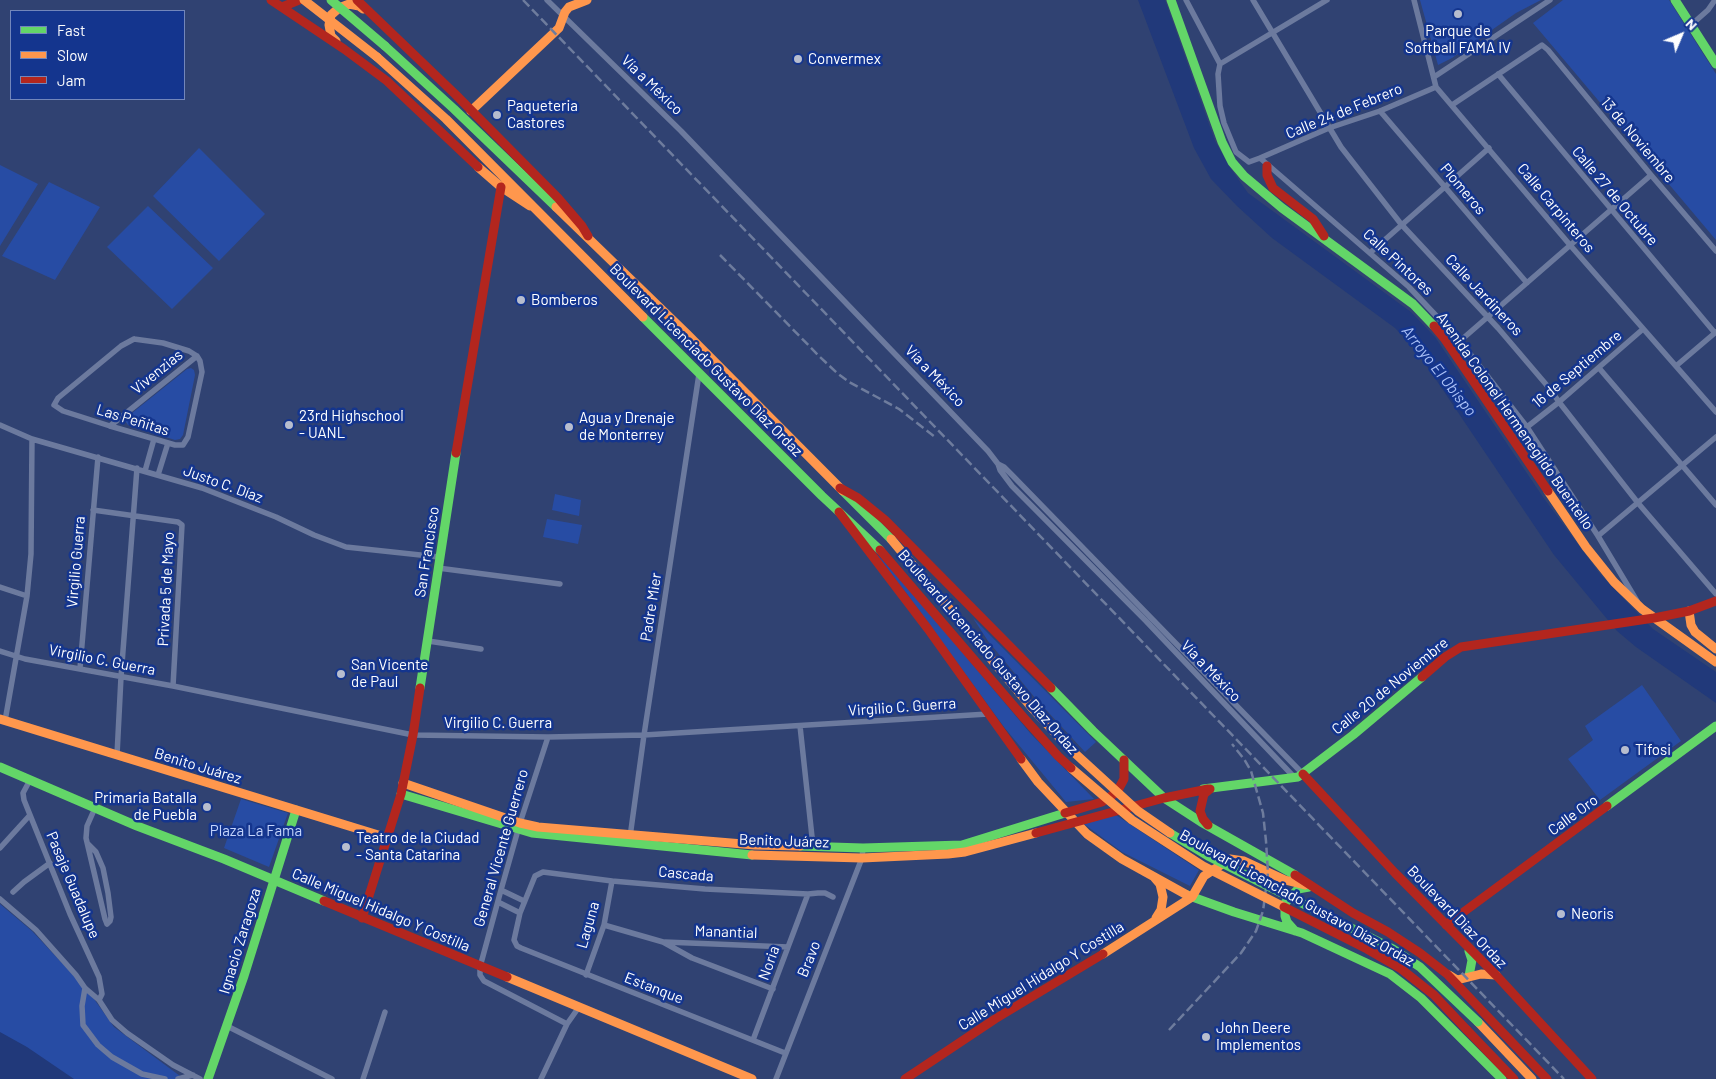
<!DOCTYPE html>
<html>
<head>
<meta charset="utf-8">
<style>
  body { margin:0 }
  #map { position:relative; width:1716px; height:1079px; overflow:hidden; background:#304272; font-family:Barlow,sans-serif }
  canvas { display:block }
  .legend { position:absolute; left:10px; top:10px; width:175px; height:90px; box-sizing:border-box; background:#14358e; border:1px solid #7286bb; margin:0; padding:6px 9px; list-style:none; font-size:15px; color:#fff }
  .legend li { display:flex; align-items:center; gap:10px; height:25px }
  .legend b { width:25px; border:1px solid #7286bb }
  .north { position:absolute; left:1656px; top:10px; width:50px; height:50px; -webkit-text-stroke:4px #14358e; paint-order:stroke; rotate:45deg; font-size:14px; font-weight:700; line-height:20px; text-align:center; color:#fff }
  .north::after { content:''; display:block; margin:auto; width:18px; height:22px; background:#fff; clip-path:polygon(50% 0,100% 100%,50% 72%,0 100%) }
</style>
</head>
<body>
<div id="map">
<canvas width="1716" height="1079"></canvas>
<ul class="legend">
<li><b style="height:6px;background:#63d668"></b>Fast</li>
<li><b style="height:6px;background:#ff974d"></b>Slow</li>
<li><b style="height:6px;background:#b3261e"></b>Jam</li>
</ul>
<div class="north">N</div>
</div>
<script>
const ctx = document.querySelector('canvas').getContext('2d');
ctx.lineJoin = 'round';
function paint(path, color) { ctx.fillStyle = color; ctx.fill(path, 'evenodd'); }
const poly = rows => new Path2D(rows.map(r => 'M' + r).join(''));
function strokePath(path, color, width, dash) { ctx.strokeStyle = color; ctx.lineWidth = width; ctx.lineCap = dash ? 'butt' : 'round'; ctx.setLineDash(dash || []); ctx.stroke(path); }
function drawText(font, color, halo, rows, align = 'center') {
  ctx.font = font + ' Barlow,sans-serif'; ctx.lineWidth = 5; ctx.setLineDash([]); ctx.textBaseline = 'middle'; ctx.strokeStyle = halo; ctx.fillStyle = color; for (const [text, x, y, turn = 0] of rows) {
    ctx.save(); ctx.translate(x, y); ctx.rotate((+turn || 0) * Math.PI / 180); ctx.textAlign = isNaN(turn) ? turn : align; if (halo) ctx.strokeText(text, 0, 0); ctx.fillText(text, 0, 0); ctx.restore();
  }
}
paint(poly([
  [1420,0,1541,0,1516,13,1452,58,1438,65],
  [1563,0,1669,0,1716,74,1716,240,1533,23],
  [199,148,265,214,219,261,153,196],
  [0,165,38,184,0,246],
  [49,182,100,207,55,280,2,256],
  [148,206,213,268,172,309,107,247],
  [191,368,194,370,195,375,183,435,180,439,175,440,128,425,125,421,127,417,187,369],
  [555,494,581,500,579,516,552,510],
  [547,519,582,525,578,544,543,537],
  [863,540,900,578,1030,733,1094,799,1066,802,1004,727,907,594],
  [973,618,1096,742,1085,752,1036,699,988,641],
  [1642,685,1681,741,1600,800,1568,759,1593,740,1585,726],
  [241,799,288,813,269,867,224,848],
  [1116,815,1199,870,1190,886,1122,852,1084,824],
  [0,904,32,931,89,992,114,1027,184,1079,0,1079]
]), '#274ca4');
paint(poly([
  [1138,0,1165,0,1215,141,1231,169,1248,193,1411,312,1435,337,1543,497,1600,574,1653,629,1716,672,1716,703,1636,647,1617,631,1554,555,1416,350,1395,328,1272,238,1237,206,1211,179,1194,148],
  [0,1032,27,1047,74,1079,0,1079]
]), '#21397a');
strokePath(poly([
  [547,0,681,131,988,451,998,464,1000,470,1012,486,1146,621,1295,778],
  [1186,0,1220,64,1218,74,1220,106,1224,123,1236,152,1249,162,1260,158,1409,287,1460,341,1527,427,1598,536,1637,601],
  [1253,0,1341,147,1401,224,1498,328,1550,389,1559,402,1638,503,1716,594],
  [1414,0,1436,87,1570,245,1716,412],
  [1691,25,1708,10,1715,0],
  [1220,64,1327,0],
  [1498,74,1715,333],
  [1434,77,1550,0],
  [1452,105,1542,45,1548,50,1651,175,1716,251],
  [1380,111,1527,283],
  [1260,158,1329,128,1380,111,1436,87],
  [1371,252,1489,148],
  [134,339,163,343,189,351,197,356,200,361,202,372,188,437,183,445,175,445,110,426,63,411,54,405,58,398,121,346,134,339],
  [1460,341,1651,175],
  [1676,366,1716,332],
  [1599,368,1716,505],
  [0,425,32,439,202,488,276,517,314,535,346,547,439,557],
  [110,426,197,356],
  [1527,427,1559,402,1643,329],
  [998,464,1004,467,1012,475,1303,774],
  [145,471,154,439],
  [158,475,168,443],
  [93,510,178,522,182,525,173,686],
  [1598,536,1716,437],
  [438,568,560,584],
  [0,587,27,596],
  [428,641,481,649],
  [0,651,25,659,173,686,413,735,548,737,644,735,988,714],
  [80,668,98,457],
  [5,721,27,596,31,554,32,439],
  [800,726,813,846],
  [548,737,520,823,501,890,480,967,480,975,484,981,567,1024],
  [117,755,121,677,137,468],
  [30,780,23,793,24,800,70,914,99,977,102,994,99,1000],
  [95,808,87,826,86,838,105,919,107,924],
  [630,837,644,735,699,374],
  [88,844,96,852,103,868,108,893,111,917,110,921,107,924],
  [0,848,30,815],
  [501,890,524,901],
  [13,892,24,882,50,863],
  [0,899,36,930,76,975,85,988,99,1000,112,1020,127,1033,173,1065,200,1079],
  [498,902,520,913],
  [604,925,663,942,692,958,773,989],
  [665,942,788,947],
  [586,975,604,925,612,881],
  [85,988,82,1006,83,1025,98,1045,112,1057,142,1074,165,1079],
  [227,1026,332,1079],
  [753,1040,808,894],
  [785,1053,521,948,517,946,514,940,520,913,535,876,543,872,612,881,705,889,808,894,818,893,825,893,833,897],
  [178,1079,193,1075],
  [363,1079,385,1012],
  [541,1079,567,1024,579,1007],
  [776,1079,862,858,863,848]
]), '#6c7a9e', 5.5);
strokePath(poly([
  [1171,0,1222,142,1232,162,1244,176,1282,208,1413,304,1434,326],
  [1675,0,1716,64],
  [385,46,454,109,556,207],
  [643,317,822,496,880,550],
  [843,491,891,539],
  [420,688,456,453],
  [1051,688,1093,731,1164,798,1201,822,1295,875],
  [0,767,137,826,224,859,324,901],
  [1203,789,1298,777,1353,735,1422,677],
  [401,794,532,833,752,855],
  [1607,806,1716,726],
  [800,846,863,848,962,845,1065,813],
  [1187,895,1234,912,1302,933,1390,974,1421,998,1502,1079],
  [1295,931,1287,922,1285,916,1285,903,1298,889,1309,887],
  [1469,951,1472,960,1469,976],
  [208,1079,244,976,296,810]
]), '#63d668', 9);
strokePath(poly([
  [336,41,331,36,329,25,331,15,339,8,349,4,359,6,363,9],
  [377,57,446,119,643,317],
  [471,111,559,28,565,12,569,7,587,0],
  [478,167,501,187,530,206],
  [556,207,687,334,843,491],
  [1548,491,1586,547,1614,582,1642,609,1716,662],
  [1689,611,1691,625,1695,632,1716,649],
  [0,719,388,838],
  [1021,759,1038,782,1087,834,1122,859,1187,895],
  [403,783,520,823,538,827,755,845,800,846],
  [752,855,862,858,948,854,965,852,1036,833],
  [1154,877,1160,884,1163,897,1161,910,1156,918],
  [1192,897,1204,876,1230,859,1244,861,1285,880,1305,885],
  [1103,954,1192,897],
  [1449,975,1457,980,1481,974,1496,975],
  [507,977,752,1079],
  [1478,1022,1532,1079]
]), '#ff974d', 9);
strokePath(poly([
  [271,0,344,49,387,81,478,167],
  [357,0,455,94,558,198,582,226,588,236],
  [282,7,299,0],
  [1267,166,1267,175,1273,188,1313,219,1324,236],
  [1434,326,1444,338,1548,491],
  [456,453,501,187],
  [840,488,858,498,885,520,1051,688],
  [839,512,928,629,1021,759],
  [1422,677,1445,657,1461,647,1654,618,1689,611,1716,601],
  [1303,774,1395,873,1496,975,1592,1079],
  [1065,813,1102,802,1117,792,1124,779,1124,760],
  [1208,825,1203,819,1200,811,1204,794,1210,789],
  [1036,833,1164,798,1208,789],
  [1295,875,1353,913,1388,932,1420,953,1447,974,1547,1079],
  [324,901,507,977],
  [362,918,401,794,413,735,420,688],
  [1446,925,1607,806],
  [1467,1030,1514,1079],
  [905,1079,995,1019,1103,954]
]), '#b3261e', 9);
strokePath(poly([
  [523,0,1564,1079],
  [720,255,820,357,837,373,849,382,899,409,935,437],
  [1169,1030,1241,953,1256,931,1263,911,1268,873,1266,841,1263,813,1251,771,1244,759,1232,744]
]), '#6e7c9d', 2.5, [9, 4]);
strokePath(poly([
  [331,0,385,46],
  [1170,833,1208,856,1393,949,1420,967,1478,1022]
]), '#63d668', 9);
strokePath(poly([
  [304,0,377,57],
  [891,539,1033,709,1067,746,1138,811,1170,833],
  [1071,768,1132,820,1203,866,1284,907]
]), '#ff974d', 9);
strokePath(poly([
  [880,550,1024,718,1058,756,1071,768],
  [1284,907,1367,949,1400,968,1434,995,1467,1030]
]), '#b3261e', 9);
for (const [x, y, r, color] of [
  [1458,14,5,"#b7bdce"],
  [798,59,5,"#b7bdce"],
  [497,115,5,"#b7bdce"],
  [521,300,5,"#b7bdce"],
  [289,425,5,"#b7bdce"],
  [569,427,5,"#b7bdce"],
  [341,674,5,"#b7bdce"],
  [1625,750,5,"#b7bdce"],
  [207,807,5,"#b7bdce"],
  [346,847,5,"#b7bdce"],
  [1561,914,5,"#b7bdce"],
  [1206,1037,5,"#b7bdce"]
]) { const dot = new Path2D(); dot.arc(x, y, r, 0, 2 * Math.PI); ctx.fillStyle = color; ctx.fill(dot); strokePath(dot, '#14358e', 2); }
drawText('15px', '#fff', '#14358e', [
  ["Parque de",1458,31,"center"],
  ["Softball FAMA IV",1458,48,"center"],
  ["Convermex",808,59],
  ["Paqueteria",507,106],
  ["Castores",507,123],
  ["Bomberos",531,300],
  ["23rd Highschool",299,416],
  ["- UANL",299,433],
  ["Agua y Drenaje",579,418],
  ["de Monterrey",579,435],
  ["San Vicente",351,665],
  ["de Paul",351,682],
  ["Tifosi",1635,750],
  ["Primaria Batalla",197,798,"right"],
  ["de Puebla",197,815,"right"],
  ["Teatro de la Ciudad",356,838],
  ["- Santa Catarina",356,855],
  ["Neoris",1571,914],
  ["John Deere",1216,1028],
  ["Implementos",1216,1045]
], 'left');
drawText('15px', '#fff', '#14358e', [
  ["Vía a México",652,85,44],
  ["Calle 24 de Febrero",1344,111,-22],
  ["13 de Noviembre",1638,140,50],
  ["Plomeros",1463,189,50],
  ["Calle 27 de Octubre",1615,196,50],
  ["Calle Carpinteros",1556,208,50],
  ["Calle Pintores",1398,262,43],
  ["Calle Jardineros",1484,295,47],
  ["Boulevard Licenciado Gustavo Díaz Ordaz",706,360,45],
  ["16 de Septiembre",1577,369,-40],
  ["Vivenzias",157,372,-39],
  ["Vía a México",935,376,46],
  ["Las Peñitas",133,420,17],
  ["Avenida Colonel Hermenegildo Buentello",1515,421,55],
  ["Justo C. Díaz",223,484,20],
  ["San Francisco",427,552,-81],
  ["Virgilio Guerra",76,562,-85],
  ["Privada 5 de Mayo",166,589,-87],
  ["Padre Mier",651,607,-81],
  ["Boulevard Licenciado Gustavo Díaz Ordaz",988,652,49],
  ["Virgilio C. Guerra",102,660,11],
  ["Vía a México",1211,671,46],
  ["Calle 20 de Noviembre",1390,686,-39],
  ["Virgilio C. Guerra",902,707,-4],
  ["Virgilio C. Guerra",498,723],
  ["Benito Juárez",198,766,17],
  ["Calle Oro",1573,815,-36],
  ["Benito Juárez",784,841,2],
  ["General Vicente Guerrero",501,848,-74],
  ["Cascada",686,874,5],
  ["Pasaje Guadalupe",73,885,67],
  ["Boulevard Licenciado Gustavo Díaz Ordaz",1297,898,29],
  ["Calle Miguel Hidalgo Y Costilla",381,910,23],
  ["Boulevard Diaz Ordaz",1457,917,46],
  ["Laguna",588,925,-74],
  ["Manantial",726,932,2],
  ["Ignacio Zaragoza",240,941,-73],
  ["Bravo",809,959,-68],
  ["Noria",769,963,-70],
  ["Calle Miguel Hidalgo Y Costilla",1041,976,-32],
  ["Estanque",654,988,21]
]);
drawText('15px', '#c5d5fc', '#14358e', [
  ["Plaza La Fama",256,831]
]);
drawText('italic 16px', '#abc1f7', '#14358e', [
  ["Arroyo El Obispo",1439,371,52]
]);
</script>
</body>
</html>
